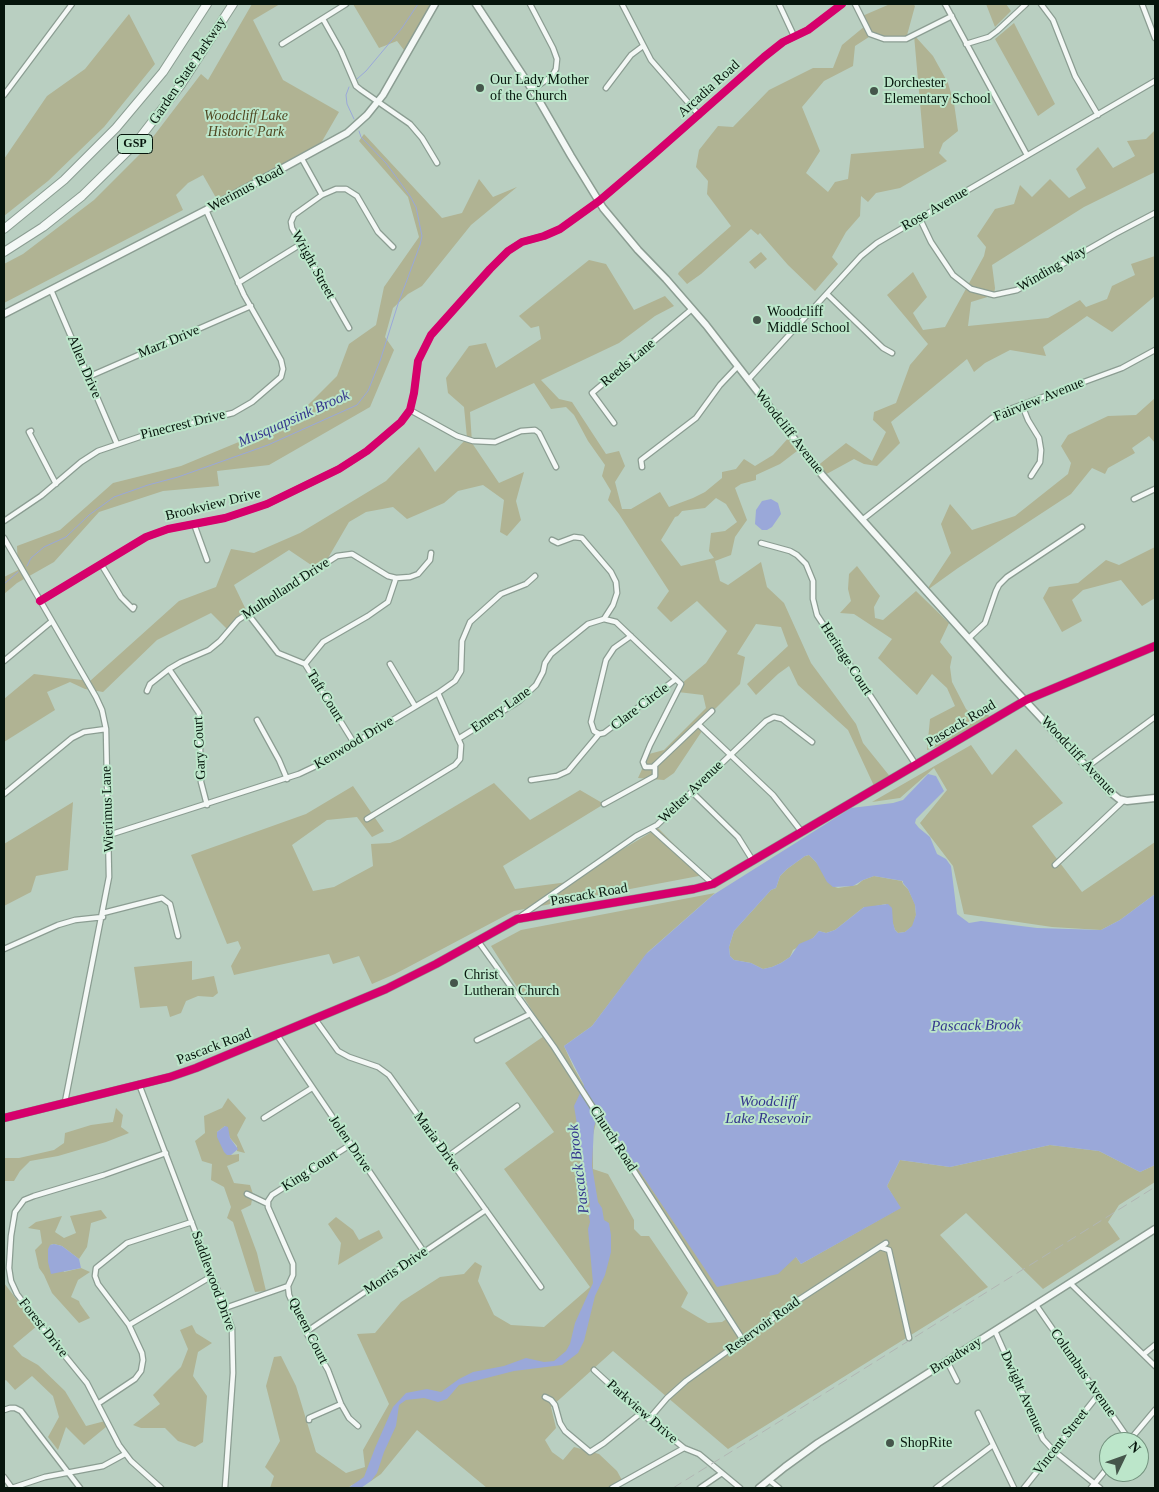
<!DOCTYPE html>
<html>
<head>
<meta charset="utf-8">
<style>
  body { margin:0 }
  #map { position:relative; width:1159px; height:1492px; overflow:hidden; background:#b9cfc1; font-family:Georgia,serif }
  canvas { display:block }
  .frame { position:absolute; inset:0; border:5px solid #06150c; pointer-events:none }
  .north { position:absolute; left:1099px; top:1432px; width:50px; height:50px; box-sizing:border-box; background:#bce6ca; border:1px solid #73927e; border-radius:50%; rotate:48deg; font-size:14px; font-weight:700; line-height:20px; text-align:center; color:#06150c }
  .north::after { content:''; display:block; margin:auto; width:18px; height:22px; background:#45564b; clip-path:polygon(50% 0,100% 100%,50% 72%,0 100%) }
</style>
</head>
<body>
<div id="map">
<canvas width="1159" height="1492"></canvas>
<div class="frame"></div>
<div class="north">N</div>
</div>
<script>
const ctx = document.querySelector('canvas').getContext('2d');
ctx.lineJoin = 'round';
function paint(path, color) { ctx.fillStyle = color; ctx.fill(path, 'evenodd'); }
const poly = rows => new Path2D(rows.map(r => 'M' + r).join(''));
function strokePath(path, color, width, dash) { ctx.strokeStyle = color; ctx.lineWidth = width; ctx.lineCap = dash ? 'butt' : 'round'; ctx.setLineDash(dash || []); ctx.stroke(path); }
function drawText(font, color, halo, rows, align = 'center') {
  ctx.font = font + ' Georgia,serif'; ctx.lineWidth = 4; ctx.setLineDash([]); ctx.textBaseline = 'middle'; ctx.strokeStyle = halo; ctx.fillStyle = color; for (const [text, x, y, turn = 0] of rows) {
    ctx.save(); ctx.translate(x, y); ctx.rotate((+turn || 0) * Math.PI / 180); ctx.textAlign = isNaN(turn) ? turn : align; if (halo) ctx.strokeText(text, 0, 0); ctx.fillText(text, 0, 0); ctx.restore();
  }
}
paint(poly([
  [252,4,280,4,253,20,283,80,339,112,317,150,219,203,203,175,188,183,176,195,183,210,4,303,4,264,23,254,94,200,140,154,201,74,208,80],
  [353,4,435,4,407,54,397,41,379,48],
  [890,4,913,4,915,6,906,39,899,40,872,35,855,46,853,66,824,81,802,107,820,151,806,173,828,192,835,182,848,179,851,154,924,148,914,35,933,56,948,83,954,103,958,131,943,143,939,153,947,161,900,188,876,193,868,202,861,196,860,216,846,232,832,257,838,264,815,291,788,265,760,233,758,235,751,229,701,274,687,284,678,274,679,272,731,226,707,194,708,181,696,167,699,150,718,126,733,127,769,90,813,68,833,68,842,45,865,26,860,17],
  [986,4,1006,4,1011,11,995,27],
  [129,14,155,64,104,127,48,181,4,216,4,159,47,96,85,69],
  [1014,23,1055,104,1038,116,995,39],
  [1155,130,1155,172,1084,207,992,265,995,288,994,295,971,302,968,326,1048,318,1080,300,1086,307,1107,299,1112,286,1135,275,1131,264,1155,256,1155,296,1112,332,1087,316,1043,347,1046,356,1010,350,985,363,974,372,967,359,891,422,900,443,877,466,864,464,854,459,823,476,816,467,846,443,872,461,886,432,873,420,874,412,896,403,910,365,928,344,887,295,913,272,927,297,913,313,923,330,945,327,984,256,986,247,977,236,995,209,1014,204,1020,185,1032,197,1050,179,1069,198,1086,188,1076,169,1098,147,1113,168,1135,156,1127,141,1146,139],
  [364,134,442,218,462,213,479,179,493,197,517,187,471,225,422,286,408,294,393,308,385,337,394,350,370,407,269,465,217,471,219,486,163,491,99,512,54,562,17,583,4,594,4,577,18,570,17,546,60,530,113,483,181,466,294,419,337,376,349,344,376,325,384,287,419,237,408,197,359,141],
  [761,252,767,259,755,269,749,262],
  [589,260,606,264,634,310,665,296,674,306,655,316,619,343,541,380,559,399,572,402,606,454,619,451,625,466,615,482,622,509,631,509,660,492,669,507,693,498,705,492,722,478,722,472,736,469,744,459,755,466,773,455,791,435,801,448,780,464,756,475,756,480,741,484,735,488,747,520,735,537,731,555,715,561,720,581,728,585,761,562,767,587,784,603,811,663,856,724,863,743,892,779,875,788,848,730,798,685,789,666,778,674,756,695,747,684,788,646,781,627,756,624,737,654,745,657,740,684,699,725,702,731,674,773,664,780,638,778,649,754,664,750,706,708,703,695,678,692,681,684,706,663,727,631,697,601,671,622,657,608,669,591,619,514,608,500,611,491,602,476,605,465,588,441,574,415,566,407,551,409,534,383,470,412,472,443,499,483,524,472,516,501,521,520,507,536,500,532,504,500,483,485,458,491,444,503,407,519,393,507,366,512,349,522,324,565,317,569,289,550,234,585,248,614,229,631,211,613,157,640,103,692,85,689,70,682,47,692,55,710,4,742,4,699,34,674,90,681,179,601,216,587,231,549,254,553,300,533,386,481,419,447,435,472,467,438,464,407,448,393,446,378,469,346,486,343,496,368,541,339,539,326,531,328,519,316],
  [716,498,726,504,737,522,725,531,711,533,709,551,714,558,681,566,661,540,675,517,678,516,682,511,705,508],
  [1155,398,1155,443,1149,436,1132,448,1135,453,1108,468,1105,474,1092,468,1071,494,958,568,926,591,951,553,941,524,950,504,972,530,1015,516,1068,474,1071,463,1061,446,1068,435,1108,416,1136,415],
  [1155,547,1155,598,1142,606,1121,580,1083,590,1072,600,1082,621,1062,632,1043,598,1049,587,1078,583,1106,560,1119,565],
  [857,566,880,596,874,607,875,618,883,620,916,591,949,623,940,642,952,657,950,667,952,682,966,709,971,714,982,708,990,717,939,746,927,750,930,719,955,706,947,688,932,674,917,695,878,658,892,639,854,614,840,613,851,601,848,589,849,574],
  [971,745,992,775,1016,749,1063,803,1032,826,1082,892,1155,842,1155,894,1120,920,1101,930,1052,927,964,914,953,866,920,823,947,790,934,768,900,798,872,802],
  [494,783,530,820,580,790,604,804,503,866,515,889,568,882,658,828,704,875,514,911,395,974,372,984,359,956,333,964,329,954,234,975,231,966,241,948,238,941,227,944,191,855,306,814,353,786,384,831,372,837,357,817,327,820,292,845,313,891,334,887,373,866,371,844,390,843,400,839],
  [73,802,68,870,36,876,31,892,4,906,4,844],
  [809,855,816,862,835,887,838,888,857,885,863,880,874,876,902,881,903,884,908,889,915,904,916,915,913,926,905,932,898,933,895,930,886,904,871,907,864,907,835,930,826,933,819,931,813,938,793,950,790,957,781,963,772,967,763,969,751,963,734,960,730,956,729,947,734,931,771,890,776,888,780,876,787,869,805,856],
  [715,893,648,952,592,1026,564,1046,574,1068,597,1108,796,1257,801,1264,900,1208,887,1186,900,1160,950,1167,1050,1145,1099,1151,1140,1172,1155,1165,1155,1182,1119,1205,1108,1222,1120,1239,1043,1289,966,1213,940,1235,988,1287,728,1449,613,1351,551,1407,556,1428,545,1440,552,1452,563,1460,574,1447,599,1454,617,1471,623,1482,610,1488,487,1488,417,1430,381,1474,371,1481,352,1485,348,1488,270,1488,274,1476,265,1467,280,1441,266,1386,274,1357,281,1356,296,1386,316,1452,346,1473,365,1467,363,1450,389,1404,357,1334,375,1333,401,1302,440,1277,464,1274,475,1262,482,1266,478,1281,494,1315,511,1325,544,1327,590,1287,504,1169,554,1132,505,1063,547,1034,491,946,521,930],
  [597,1118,623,1155,728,1318,722,1322,708,1323,681,1307,688,1293,649,1236,641,1236,634,1229,634,1220,608,1174,593,1169,593,1135],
  [192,961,192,980,214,976,218,993,213,997,198,996,186,1001,181,1013,170,1017,167,1006,140,1008,134,967],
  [228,1098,246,1118,237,1135,245,1153,237,1151,237,1146,230,1138,225,1126,217,1132,231,1155,239,1154,239,1161,227,1166,234,1183,250,1185,253,1194,251,1205,241,1210,257,1253,266,1291,255,1292,233,1222,227,1218,231,1207,224,1187,211,1180,212,1164,202,1161,195,1141,205,1133,204,1116,222,1108],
  [116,1108,123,1115,121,1127,129,1133,106,1142,58,1156,30,1161,20,1171,14,1181,4,1181,4,1158,19,1158,54,1150,64,1143,65,1133,91,1125,113,1122],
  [101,1210,107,1218,91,1223,87,1247,79,1259,62,1246,54,1244,50,1245,64,1272,81,1268,90,1272,78,1280,71,1297,79,1301,80,1304,90,1318,79,1323,52,1293,44,1275,39,1268,35,1250,42,1243,40,1230,28,1228,36,1222,62,1216,55,1232,64,1238,76,1233,70,1216],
  [336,1217,353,1230,359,1240,379,1230,383,1238,338,1265,341,1243,328,1224],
  [4,1283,37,1326,13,1346,22,1356,38,1365,65,1391,86,1426,105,1421,106,1427,84,1445,66,1427,58,1450,48,1437,59,1417,53,1396,32,1376,15,1390,6,1380,4,1381],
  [192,1325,196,1333,212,1343,198,1352,193,1376,207,1396,203,1442,195,1447,178,1441,165,1428,141,1428,133,1425,160,1404,153,1395,181,1367,188,1349,180,1330]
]), '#b0b393');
paint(poly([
  [771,499,778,503,781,514,772,527,767,530,762,530,755,524,756,510,762,501],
  [928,774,936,776,944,791,916,819,915,823,919,828,930,837,937,854,946,859,951,866,957,914,969,923,981,921,1037,928,1101,930,1120,920,1155,894,1155,1165,1140,1172,1099,1151,1050,1145,950,1167,900,1160,887,1186,901,1208,801,1264,796,1257,778,1274,717,1287,602,1115,597,1118,594,1127,592,1166,598,1202,602,1208,604,1220,609,1223,611,1235,611,1252,605,1275,595,1296,584,1341,578,1353,562,1365,514,1371,459,1385,447,1399,438,1402,424,1398,406,1400,399,1405,396,1426,384,1452,377,1473,371,1481,361,1488,348,1488,364,1477,375,1448,393,1407,406,1393,427,1389,441,1392,459,1379,473,1372,504,1366,526,1358,544,1362,554,1361,566,1351,570,1344,575,1323,593,1283,588,1229,590,1222,588,1211,590,1204,574,1106,584,1085,564,1046,592,1026,646,954,713,895,851,808,893,803,903,800],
  [809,855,816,862,827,882,833,887,853,886,863,880,874,876,903,881,903,883,908,889,915,905,916,915,912,926,905,932,898,933,895,930,893,923,892,908,888,904,864,907,835,930,826,933,819,931,813,938,799,944,790,957,781,963,772,967,763,969,751,963,734,960,730,956,729,947,734,931,771,890,776,888,780,876,787,869,805,856],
  [225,1126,228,1127,230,1138,238,1149,231,1155,227,1155,224,1152,217,1137,217,1132],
  [54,1244,62,1246,79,1259,81,1268,51,1274,48,1262,48,1249,50,1245]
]), '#9aa8d9');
strokePath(poly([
  [357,79,366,71,402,28,418,4],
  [349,87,346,95,347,104,354,119],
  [27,566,31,558,44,547,66,537,89,515,114,497,148,485,178,477,268,445,357,405,368,391,380,361,398,304,420,245,422,236,416,207,410,196,386,163,361,137,359,131],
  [4,584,18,572]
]), '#9aa8d9', 1);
const street = poly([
  [530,4,553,48,557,59,556,69,552,76,532,90],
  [622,4,651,60,699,115],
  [779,4,794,36],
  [855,4,870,34,884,39,906,39,952,16],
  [945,4,1027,155],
  [1041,4,1053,20,1075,76,1098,115],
  [1142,4,1155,38],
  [323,19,341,51,356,86,361,90,410,124,422,138,437,163],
  [282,44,346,4],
  [966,44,989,37,997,31,1026,4],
  [606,88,631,55,643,46],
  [4,95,72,4],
  [302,159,322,195],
  [920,219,931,242,953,275,971,289,994,295,1017,290,1115,234,1155,213],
  [238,283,301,244],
  [51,290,117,444],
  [827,294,883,348,892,353],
  [349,328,292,228,291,222,294,215,322,195,336,189,346,189,357,196,378,232,393,247],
  [88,377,251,306],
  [748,380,861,256,877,243,1155,81],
  [1022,405,1028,420,1039,438,1041,450,1040,462,1031,476],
  [410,410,457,436,473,441,495,442,521,431,535,430,539,433,556,467],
  [614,423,592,393,692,309],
  [31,431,29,432,56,484],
  [642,467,641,460,696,418,720,385,738,366],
  [1134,499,1155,489],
  [862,520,992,418,1013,408,1122,368,1155,350],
  [4,521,41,496,81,462,98,451,148,434,233,413,252,402,281,377,283,369,281,360,244,295,206,210],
  [194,524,207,560],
  [4,538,96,697,102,710,106,729,109,877,65,1102],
  [552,540,558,543,574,537,582,538,611,572,616,582,617,593,613,605,604,619],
  [761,543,790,551,797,555,806,564,813,581,813,599,817,615,916,765],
  [101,564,121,597,133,609,134,607],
  [40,601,146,537,168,529,225,518,267,504,339,469,367,451,401,422,410,410,414,393,418,361,431,335,490,269,508,251,522,242,544,236,560,229,599,201,653,155,764,57,783,42,808,30,842,4],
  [248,614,278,653,305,664,354,743],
  [631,636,614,648,606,660,591,722,594,731,599,734,604,733,676,679],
  [969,638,985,623,996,591,999,585,1007,577,1082,527],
  [4,661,52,621],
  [305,664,323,642,368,616,388,602,396,578],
  [390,664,415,706],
  [169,669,199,713,201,782,207,805],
  [147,691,150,684,169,669,181,662,209,650,220,641,238,620,337,556,352,554,388,576,396,578,410,577,418,574,430,560,431,553],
  [257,720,279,760,287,779],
  [699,725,773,795,801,831],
  [458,739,519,701,536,685,543,672,545,663,551,654,588,624,604,619,616,622,681,684,650,745,643,762,645,767,653,767,712,711],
  [1087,767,1155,717],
  [531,780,557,776,568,771,599,734],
  [692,792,738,837,753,861],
  [4,794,72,738,84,732,106,729],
  [604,804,655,776,655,765],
  [367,819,455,765,460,759,461,745,438,693],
  [652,829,713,884],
  [109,835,299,774,318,765,438,693,455,681,461,671,462,641,470,622,501,594,526,584,535,576],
  [1055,865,1123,801],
  [103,913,162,898,170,904,178,936],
  [518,918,636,836,657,825,766,721,774,717,782,719,812,742],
  [478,941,554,1047,743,1340],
  [4,949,58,925,75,920,103,917],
  [315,1019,338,1051,349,1057,378,1067,389,1075,541,1287],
  [277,1035,424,1252],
  [477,1040,530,1014],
  [139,1084,232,1328,233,1373,225,1488],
  [264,1118,312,1088],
  [350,1145,272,1195,268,1201,268,1207,293,1264,293,1275,288,1286,289,1295,306,1332,328,1370,341,1404,349,1418,358,1426],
  [447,1157,517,1106],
  [247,1194,268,1204],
  [880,1247,889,1250,909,1338],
  [1070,1283,1155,1366],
  [1036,1305,1130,1441],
  [225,1308,288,1286],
  [129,1325,212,1276],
  [995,1331,1043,1439,1054,1451,1100,1488],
  [306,1332,486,1210],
  [1144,1354,1155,1345],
  [947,1361,957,1381],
  [594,1370,641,1413,684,1448,699,1454,740,1488],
  [545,1397,551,1400,555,1405,560,1423,565,1431,590,1452,604,1443,641,1413],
  [99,1403,135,1379,141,1371,143,1360,142,1353,129,1325,98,1284,95,1276,96,1268,127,1243,192,1222],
  [4,1410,10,1408,15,1408,21,1411,80,1488],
  [978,1413,1014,1488],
  [649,1419,667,1398,686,1381,797,1301,886,1243],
  [309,1420,309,1418,341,1404],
  [1129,1441,1155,1410],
  [4,1477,12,1488],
  [769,1480,779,1488],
  [12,1488,45,1477,103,1466,125,1454],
  [161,1488,131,1461,119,1445,87,1383,48,1335,17,1294,11,1281,9,1268,11,1236,15,1212,24,1200,34,1196,104,1175,166,1153],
  [612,1488,684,1448],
  [700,1488,722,1473],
  [936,1488,993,1445],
  [1024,1488,1098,1395],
  [1091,1488,1109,1466]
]);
const secondary = poly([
  [476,4,537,97,571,156,603,208,638,250,666,279,706,325,823,476,1005,679,1109,791,1119,799,1127,801,1155,798],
  [4,314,206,210,347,133,367,115,383,95,435,4],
  [4,1118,170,1077,196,1068,386,989,436,964,517,919,694,889,713,884,1026,700,1155,646],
  [759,1488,785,1467,818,1443,1155,1229]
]);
const highway = poly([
  [4,229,64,180,116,128,163,72,207,4],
  [4,252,43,227,82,196,135,144,180,86,233,4]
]);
strokePath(street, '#8b9d92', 7);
strokePath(secondary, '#8b9d92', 9);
strokePath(highway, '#8b9d92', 10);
strokePath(street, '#f4f8f6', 4.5);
strokePath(secondary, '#f4f8f6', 6);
strokePath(highway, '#f4f8f6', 8);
strokePath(poly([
  [673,1488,1155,1187]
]), '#b1b6b3', 1, [10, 5]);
strokePath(poly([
  [40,601,146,537,168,529,225,518,267,504,339,469,367,451,401,422,410,410,414,393,418,361,431,335,490,269,508,251,522,242,544,236,560,229,599,201,653,155,764,57,783,42,808,30,842,4],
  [4,1118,170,1077,196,1068,386,989,436,964,517,919,694,889,713,884,1026,700,1155,646]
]), '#d6006c', 8);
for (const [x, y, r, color] of [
  [480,88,5,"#45564b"],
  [874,91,5,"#45564b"],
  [757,320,5,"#45564b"],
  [454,983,5,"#45564b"],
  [890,1443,5,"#45564b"]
]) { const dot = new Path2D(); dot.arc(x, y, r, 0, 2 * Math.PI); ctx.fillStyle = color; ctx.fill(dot); strokePath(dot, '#bce6ca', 2); }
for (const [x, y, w] of [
  [135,144,35]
]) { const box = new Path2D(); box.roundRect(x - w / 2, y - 9.5, w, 19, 4); ctx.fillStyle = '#bce6ca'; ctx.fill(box); strokePath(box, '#06150c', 1); }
drawText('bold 12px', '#06150c', null, [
  ["GSP",135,144]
]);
drawText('14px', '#06150c', '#bce6ca', [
  ["Garden State Parkway",188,71,-56],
  ["Arcadia Road",709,89,-42],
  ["Werimus Road",246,189,-28],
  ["Rose Avenue",935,209,-30],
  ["Wright Street",313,265,61],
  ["Winding Way",1052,269,-30],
  ["Marz Drive",169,342,-23],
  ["Reeds Lane",628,363,-40],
  ["Allen Drive",84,367,67],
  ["Fairview Avenue",1039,400,-22],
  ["Pinecrest Drive",183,425,-14],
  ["Woodcliff Avenue",789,432,52],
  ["Brookview Drive",213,505,-14],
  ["Mulholland Drive",286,589,-33],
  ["Heritage Court",846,659,57],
  ["Taft Court",325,696,58],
  ["Clare Circle",640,707,-37],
  ["Emery Lane",501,710,-35],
  ["Pascack Road",961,724,-31],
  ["Kenwood Drive",354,743,-31],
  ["Gary Court",200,748,-93],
  ["Woodcliff Avenue",1078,756,47],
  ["Welter Avenue",691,792,-44],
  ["Wierimus Lane",108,809,-92],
  ["Pascack Road",589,895,-10],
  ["Pascack Road",214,1047,-21],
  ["Church Road",613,1139,57],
  ["Maria Drive",437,1142,54],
  ["Jolen Drive",350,1144,56],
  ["King Court",310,1171,-33],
  ["Morris Drive",396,1271,-34],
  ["Saddlewood Drive",213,1281,70],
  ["Reservoir Road",763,1326,-36],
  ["Forest Drive",43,1328,52],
  ["Queen Court",308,1331,63],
  ["Broadway",956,1356,-32],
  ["Columbus Avenue",1083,1373,55],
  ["Dwight Avenue",1022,1392,66],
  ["Parkview Drive",642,1412,41],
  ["Vincent Street",1061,1442,-52]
]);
drawText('14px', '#06150c', '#bce6ca', [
  ["Our Lady Mother",490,80],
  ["of the Church",490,96],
  ["Dorchester",884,83],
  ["Elementary School",884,99],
  ["Woodcliff",767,312],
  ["Middle School",767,328],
  ["Christ",464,975],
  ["Lutheran Church",464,991],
  ["ShopRite",900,1443]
], 'left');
drawText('italic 14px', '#504722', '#bce6ca', [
  ["Woodcliff Lake",246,116],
  ["Historic Park",246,132]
]);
drawText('italic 15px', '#34368d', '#bce6ca', [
  ["Musquapsink Brook",294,419,-24],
  ["Pascack Brook",976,1026,-1],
  ["Woodcliff",768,1102],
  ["Lake Resevoir",768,1119],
  ["Pascack Brook",579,1169,-97]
]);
</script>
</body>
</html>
